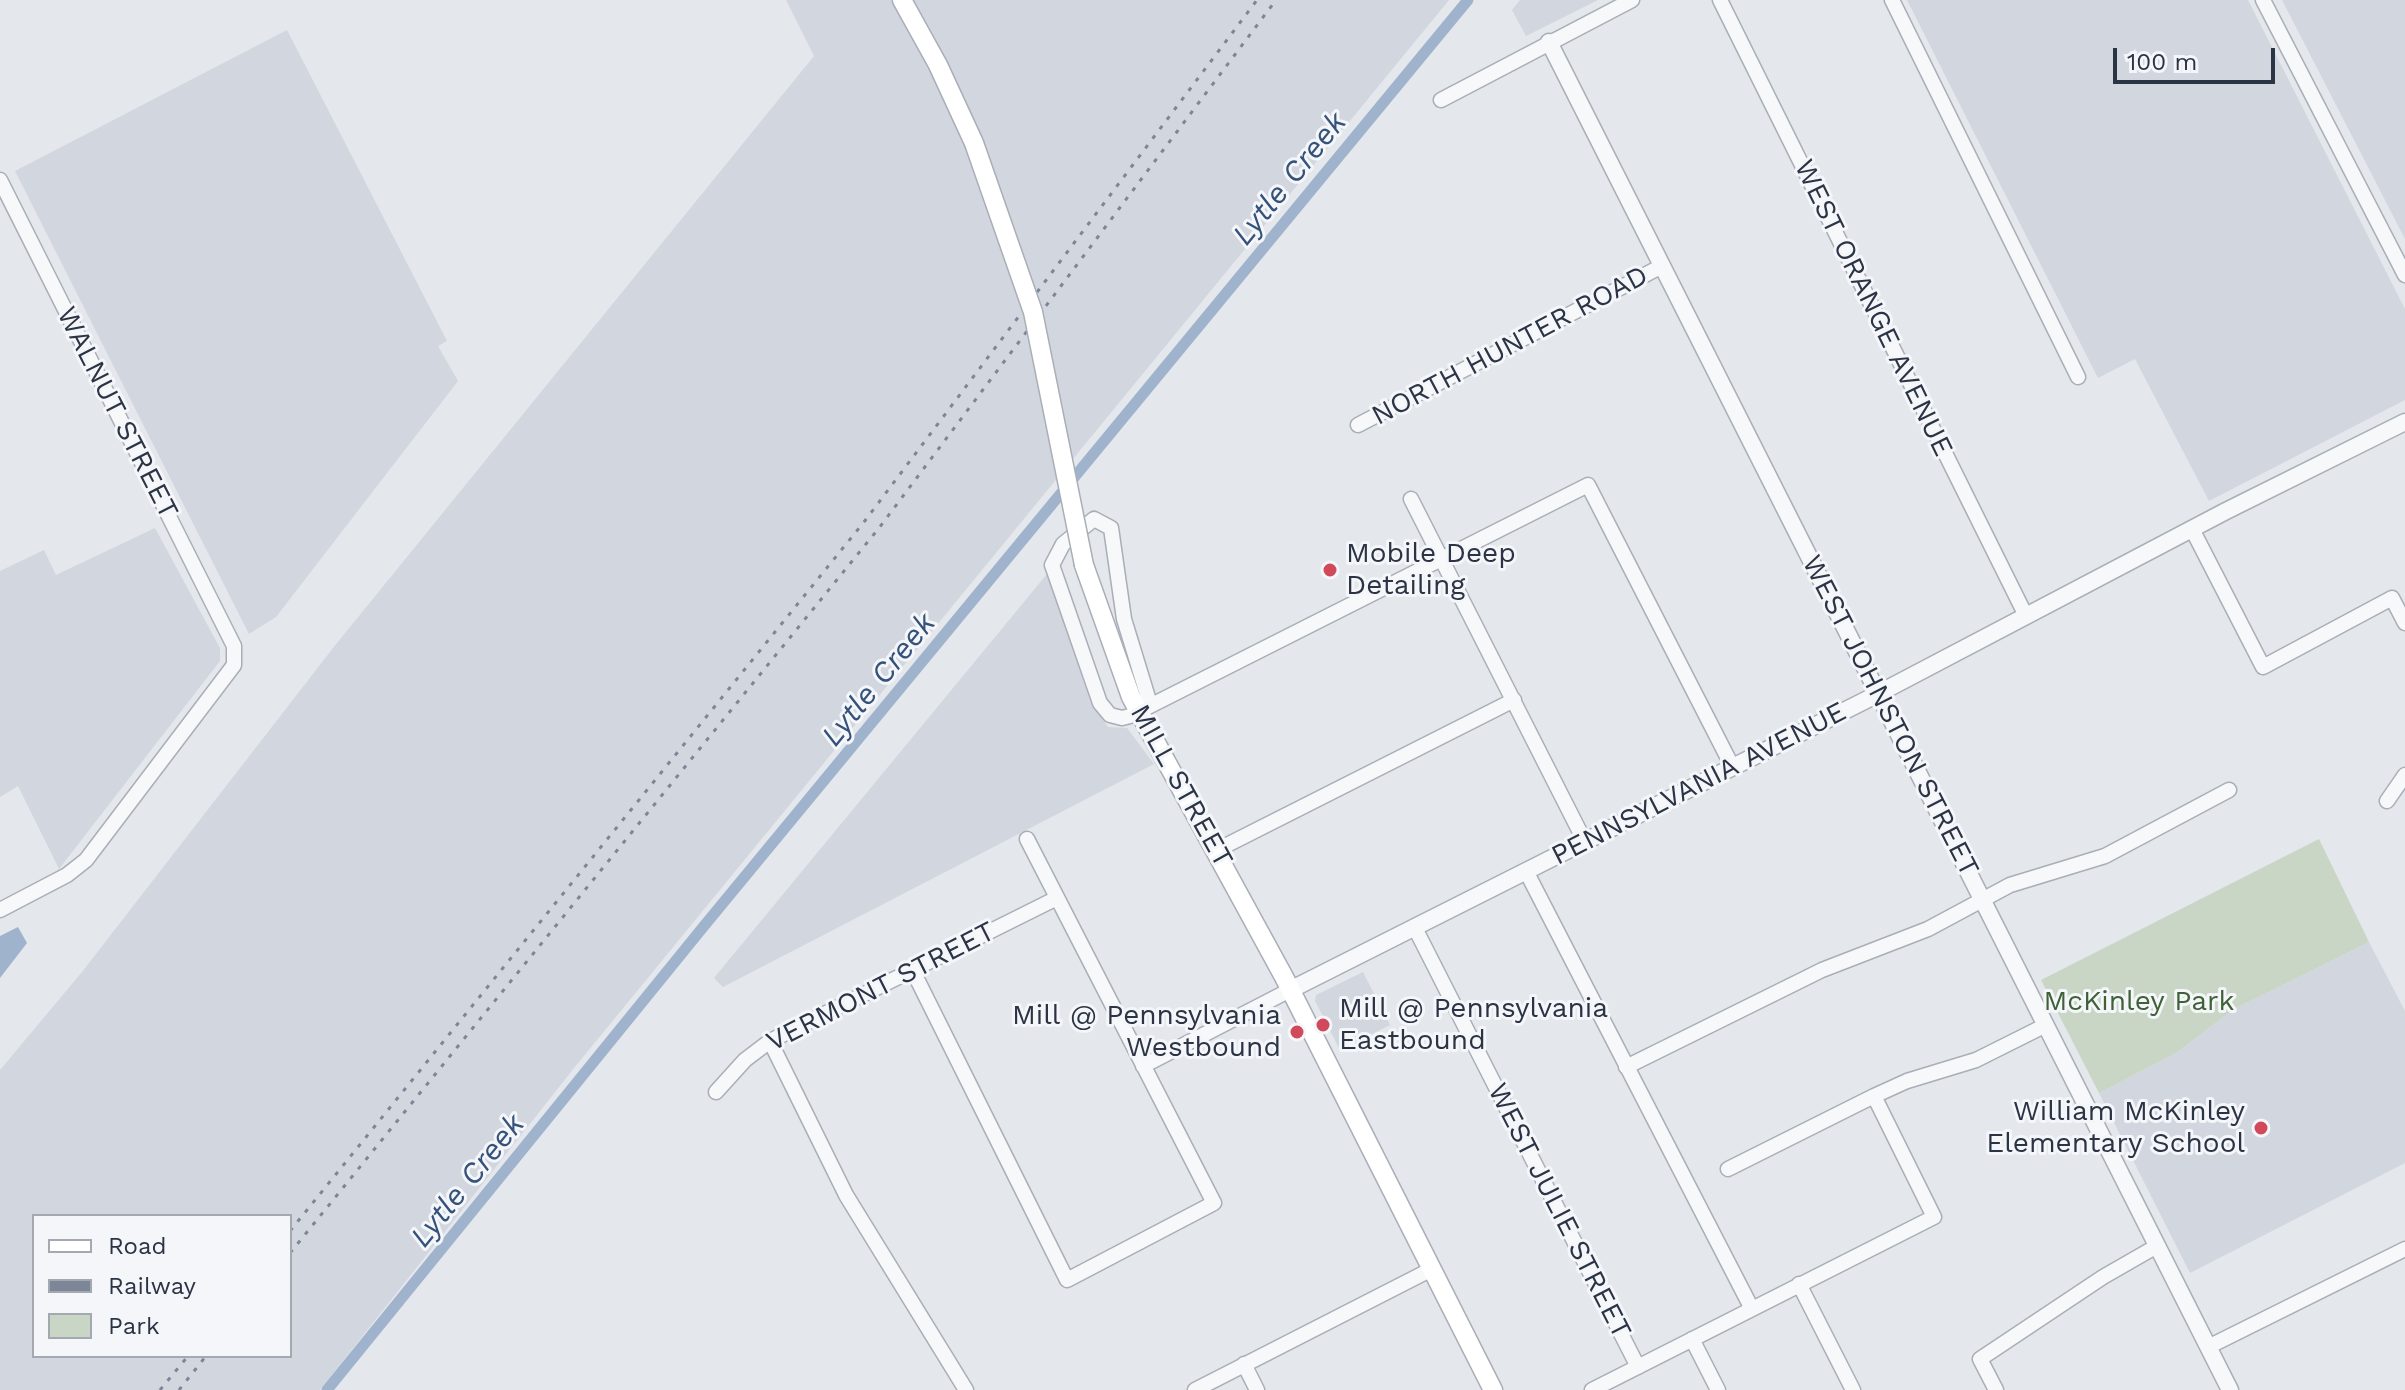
<!DOCTYPE html>
<html>
<head>
<meta charset="utf-8">
<style>
  body { margin:0 }
  #map { position:relative; width:2405px; height:1390px; overflow:hidden; background:#e4e7ec; font-family:"Work Sans",sans-serif }
  canvas { display:block }
  .legend { position:absolute; left:32px; top:1214px; width:260px; height:144px; box-sizing:border-box; background:#f4f6f9; border:2px solid #a4a8b1; margin:0; padding:10px 14px; list-style:none; font-size:24px; color:#2b3445 }
  .legend li { display:flex; align-items:center; gap:16px; height:40px }
  .legend b { width:40px; border:2px solid #a4a8b1 }
  .scale { position:absolute; left:2113px; top:48px; width:162px; height:36px; box-sizing:border-box; border:4px solid #2b3445; border-top:0; padding-left:10px; font-size:24px; line-height:28px; white-space:nowrap; color:#2b3445; -webkit-text-stroke:6px #f4f6f9; paint-order:stroke }
</style>
</head>
<body>
<div id="map">
<canvas width="2405" height="1390"></canvas>
<ul class="legend">
<li><b style="height:10px;background:#fff"></b>Road</li>
<li><b style="height:10px;background:#7d8696"></b>Railway</li>
<li><b style="height:22px;background:#c9d6c5"></b>Park</li>
</ul>
<div class="scale">100 m</div>
</div>
<script>
const ctx = document.querySelector('canvas').getContext('2d');
ctx.lineJoin = 'round';
function paint(path, color) { ctx.fillStyle = color; ctx.fill(path, 'evenodd'); }
const poly = rows => new Path2D(rows.map(r => 'M' + r).join(''));
function strokePath(path, color, width, dash) { ctx.strokeStyle = color; ctx.lineWidth = width; ctx.lineCap = dash ? 'butt' : 'round'; ctx.setLineDash(dash || []); ctx.stroke(path); }
function drawText(font, color, halo, rows, align = 'center') {
  ctx.font = font + ' "Work Sans",sans-serif'; ctx.lineWidth = 6; ctx.setLineDash([]); ctx.textBaseline = 'middle'; ctx.strokeStyle = halo; ctx.fillStyle = color; for (const [text, x, y, turn = 0] of rows) {
    ctx.save(); ctx.translate(x, y); ctx.rotate((+turn || 0) * Math.PI / 180); ctx.textAlign = isNaN(turn) ? turn : align; if (halo) ctx.strokeText(text, 0, 0); ctx.fillText(text, 0, 0); ctx.restore();
  }
}
paint(poly([
  [786,0,1449,0,574,1068,320,1390,0,1390,0,1070,82,972,333,648,814,56],
  [34,1216,290,1216,290,1356,34,1356],
  [1520,0,1598,0,1526,36,1512,10],
  [1907,0,2248,0,2405,309,2405,400,2209,501,2135,359,2098,378],
  [2282,0,2405,0,2405,239],
  [287,30,447,341,438,346,458,381,276,617,249,634,15,171],
  [155,528,220,648,220,661,59,869,18,786,0,797,0,571,44,550,56,575],
  [1047,574,1091,703,1108,727,1127,728,1154,764,723,987,714,978],
  [2369,942,2405,1011,2405,1163,2190,1273,2099,1093,2176,1053,2234,1009],
  [1363,972,1390,1025,1340,1050,1315,1001,1316,995]
]), '#d2d6de');
paint(poly([
  [2319,839,2369,942,2234,1009,2176,1053,2099,1093,2041,980]
]), '#c9d6c5');
paint(poly([
  [18,927,27,943,0,978,0,936]
]), '#9fb4cc');
strokePath(poly([
  [327,1390,704,926,1468,0]
]), '#9fb4cc', 11);
const minor = poly([
  [1720,0,2026,616],
  [1892,0,2078,377],
  [2263,0,2405,275],
  [1441,100,1632,0],
  [0,180,234,646,234,665,86,860,67,875,0,910],
  [1358,425,1662,266],
  [1411,499,1584,840],
  [2192,529,2263,667,2392,598,2405,623],
  [1150,704,1124,619,1111,528,1094,519,1063,544,1052,565,1100,703,1110,715,1122,718,1130,716,1588,485,1732,766],
  [2387,801,2405,775],
  [1217,850,1514,700],
  [1526,871,1752,1309],
  [1415,928,1638,1367],
  [913,971,1067,1280,1214,1203,1027,839],
  [770,1041,846,1195,966,1390],
  [1143,1066,1290,990],
  [1626,1067,1822,970,1928,929,2010,885,2105,856,2229,790],
  [716,1092,745,1060,770,1041,1057,898],
  [1728,1169,1874,1096,1907,1081,1976,1060,2046,1025],
  [1799,1284,1853,1390],
  [1692,1339,1718,1390],
  [2208,1347,2405,1249],
  [1244,1364,1257,1390],
  [1195,1390,1432,1269],
  [1592,1390,1934,1217,1874,1096],
  [1996,1390,1980,1359,2103,1277,2157,1246]
]);
const tertiary = poly([
  [1549,42,2230,1390],
  [1290,990,1866,700,2226,511,2405,422]
]);
const secondary = poly([
  [902,0,938,65,974,143],
  [1084,565,1131,697,1284,977,1493,1390]
]);
strokePath(minor, '#a9aeb7', 17);
strokePath(tertiary, '#a9aeb7', 19);
strokePath(secondary, '#a9aeb7', 21);
strokePath(minor, '#f7f8fa', 14);
strokePath(tertiary, '#f7f8fa', 16);
strokePath(secondary, '#fff', 18);
strokePath(poly([
  [290,1231,864,522,1257,0],
  [290,1253,879,528,1276,0],
  [160,1390,188,1356],
  [179,1390,206,1356]
]), '#7d8696', 3, [4, 8]);
const secondaryBridge = poly([
  [974,143,1033,312,1084,565]
]);
strokePath(secondaryBridge, '#a9aeb7', 21, []);
strokePath(secondaryBridge, '#fff', 18);
for (const [x, y, r, color] of [
  [1330,570,8,"#d1495b"],
  [1323,1025,8,"#d1495b"],
  [1297,1032,8,"#d1495b"],
  [2261,1128,8,"#d1495b"]
]) { const dot = new Path2D(); dot.arc(x, y, r, 0, 2 * Math.PI); ctx.fillStyle = color; ctx.fill(dot); strokePath(dot, '#f4f6f9', 3); }
drawText('28px', '#2b3445', '#f4f6f9', [
  ["WEST ORANGE AVENUE",1873,308,64],
  ["NORTH HUNTER ROAD",1510,346,-28],
  ["WALNUT STREET",117,413,63],
  ["WEST JOHNSTON STREET",1890,716,63],
  ["PENNSYLVANIA AVENUE",1699,784,-27],
  ["MILL STREET",1181,786,61],
  ["VERMONT STREET",881,987,-27],
  ["WEST JULIE STREET",1559,1211,63]
]);
drawText('28px', '#2b3445', '#f4f6f9', [
  ["Mobile Deep",1346,554],
  ["Detailing",1346,586],
  ["Mill @ Pennsylvania",1339,1009],
  ["Eastbound",1339,1041],
  ["Mill @ Pennsylvania",1281,1016,"right"],
  ["Westbound",1281,1048,"right"],
  ["William McKinley",2245,1112,"right"],
  ["Elementary School",2245,1144,"right"]
], 'left');
drawText('28px', '#3f6138', '#f4f6f9', [
  ["McKinley Park",2139,1002]
]);
drawText('italic 30px', '#34527a', '#f4f6f9', [
  ["Lytle Creek",1290,179,-51],
  ["Lytle Creek",879,680,-51],
  ["Lytle Creek",468,1181,-51]
]);
</script>
</body>
</html>
